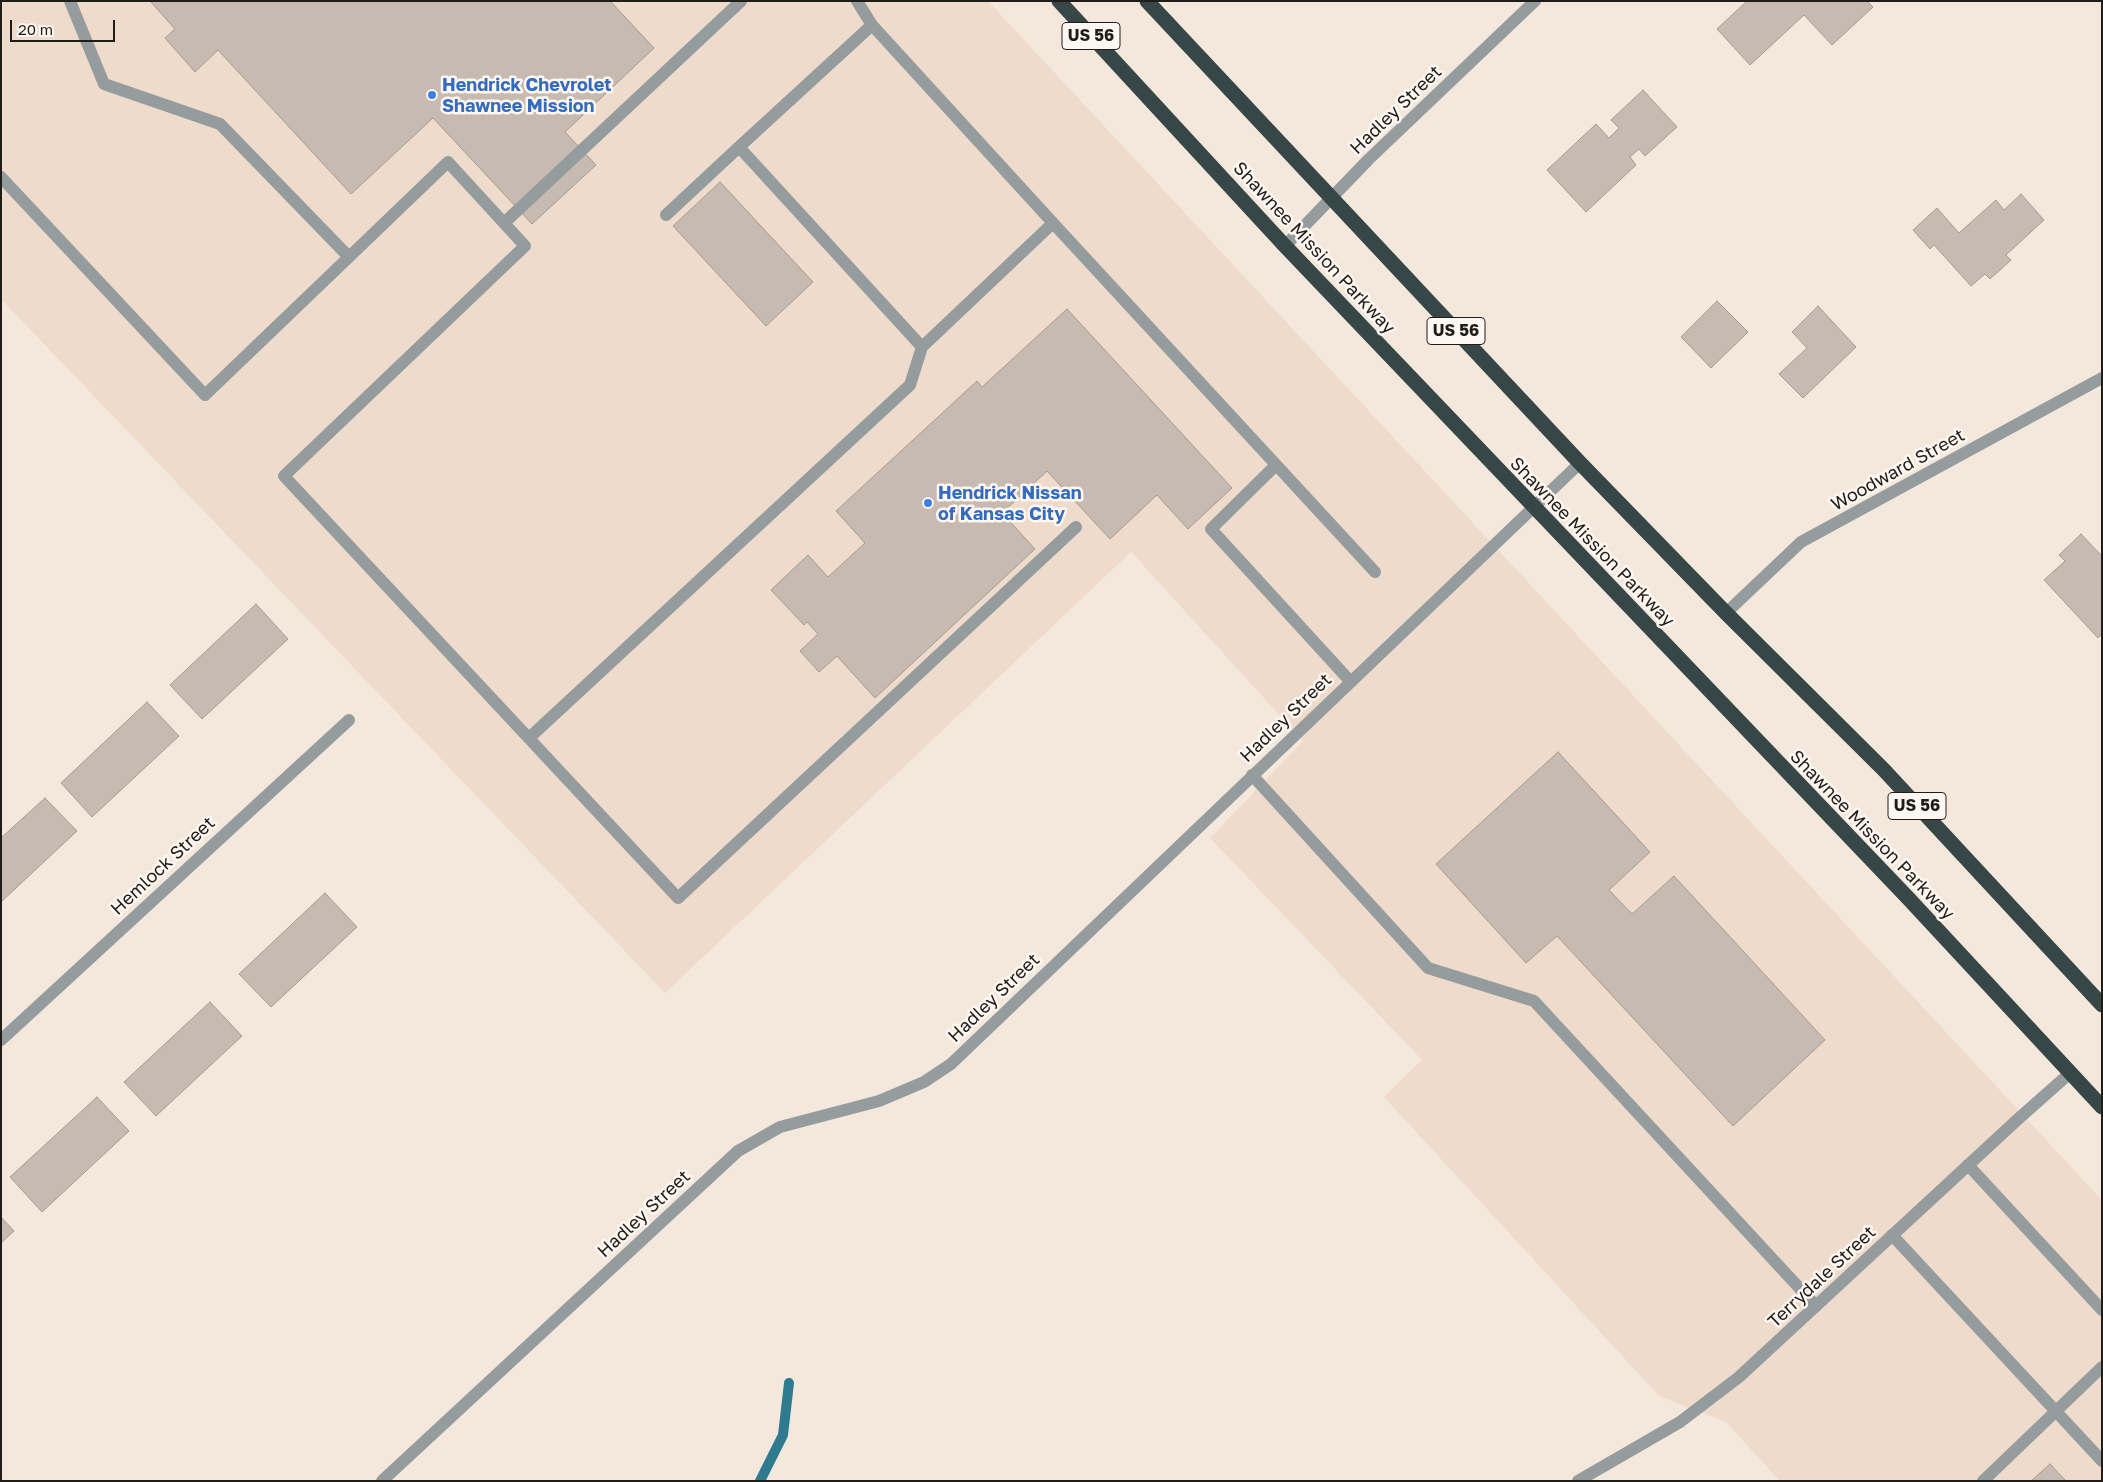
<!DOCTYPE html>
<html>
<head>
<meta charset="utf-8">
<style>
  body { margin:0 }
  #map { position:relative; width:2103px; height:1482px; overflow:hidden; background:#f4e8dd; font-family:"Golos Text",sans-serif }
  canvas { display:block }
  .frame { position:absolute; inset:0; border:2px solid #201c18; pointer-events:none }
  .scale { position:absolute; left:10px; top:20px; width:105px; height:22px; box-sizing:border-box; border:2px solid #201c18; border-top:0; padding-left:6px; font-size:15px; line-height:18px; white-space:nowrap; color:#201c18; -webkit-text-stroke:4px #fef6f0; paint-order:stroke }
</style>
</head>
<body>
<div id="map">
<canvas width="2103" height="1482"></canvas>
<div class="frame"></div>
<div class="scale">20 m</div>
</div>
<script>
const ctx = document.querySelector('canvas').getContext('2d');
ctx.lineJoin = 'round';
function paint(path, color) { ctx.fillStyle = color; ctx.fill(path, 'evenodd'); }
const poly = rows => new Path2D(rows.map(r => 'M' + r).join(''));
function strokePath(path, color, width, dash) { ctx.strokeStyle = color; ctx.lineWidth = width; ctx.lineCap = dash ? 'butt' : 'round'; ctx.setLineDash(dash || []); ctx.stroke(path); }
function drawText(font, color, halo, rows, align = 'center') {
  ctx.font = font + ' "Golos Text",sans-serif'; ctx.lineWidth = 5; ctx.setLineDash([]); ctx.textBaseline = 'middle'; ctx.strokeStyle = halo; ctx.fillStyle = color; for (const [text, x, y, turn = 0] of rows) {
    ctx.save(); ctx.translate(x, y); ctx.rotate((+turn || 0) * Math.PI / 180); ctx.textAlign = isNaN(turn) ? turn : align; if (halo) ctx.strokeText(text, 0, 0); ctx.fillText(text, 0, 0); ctx.restore();
  }
}
paint(poly([
  [1,1,988,1,2102,1200,2102,1481,1780,1481,1726,1422,1659,1396,1384,1097,1422,1060,1210,838,1303,741,1131,552,665,993,1,299]
]), '#eedbcb');
strokePath(poly([
  [760,1481,783,1435,789,1383]
]), '#2e7b8f', 10);
const building = poly([
  [150,1,610,1,654,48,565,132,596,165,532,224,433,118,351,194,218,50,195,72,165,38,175,29,150,1],
  [1747,1,1867,1,1873,7,1832,45,1804,15,1750,65,1717,29,1747,1],
  [1643,90,1677,127,1645,156,1639,149,1630,157,1636,165,1586,212,1547,170,1596,124,1609,138,1619,128,1611,120,1643,90],
  [720,182,813,282,766,326,673,226,720,182],
  [2021,194,2044,220,2006,255,2011,260,1990,279,1985,274,1971,286,1934,245,1930,249,1913,230,1937,208,1959,233,1996,200,2004,210,2021,194],
  [1717,301,1748,332,1711,368,1681,337,1717,301],
  [1818,306,1856,347,1803,398,1779,374,1807,348,1792,332,1818,306],
  [1067,309,1232,488,1188,529,1157,495,1110,539,1047,471,1002,513,1035,549,875,698,837,656,819,672,800,651,818,634,807,622,804,625,771,590,808,555,828,577,865,543,836,511,977,381,982,387,1067,309],
  [2081,534,2102,556,2102,634,2098,638,2044,580,2065,561,2059,555,2081,534],
  [256,604,288,639,202,719,170,685,256,604],
  [147,702,179,736,92,817,61,783,147,702],
  [1558,752,1650,852,1609,890,1632,914,1674,876,1825,1040,1733,1126,1557,936,1526,963,1436,864,1558,752],
  [45,798,77,831,1,902,1,838,45,798],
  [325,893,357,927,271,1007,239,974,325,893],
  [210,1002,242,1036,156,1116,124,1082,210,1002],
  [97,1097,129,1131,42,1212,10,1177,97,1097],
  [1,1217,14,1231,1,1243,1,1217],
  [2050,1464,2066,1481,2031,1481,2050,1464]
]);
paint(building, '#c7bbb1');
strokePath(building, '#a69b91', 1);
strokePath(poly([
  [70,1,104,84,220,124,349,257,448,162,525,246,284,476,678,898,1076,527],
  [872,25,739,147,922,347],
  [1,177,205,395,349,257],
  [666,215,739,147],
  [504,223,741,1],
  [1053,223,1375,572],
  [1276,465,1211,529,1350,681],
  [529,738,910,385,922,347,1053,223,872,25,857,1],
  [1252,775,1428,968,1534,1001,1816,1306],
  [1968,1165,2102,1310],
  [1892,1235,2102,1461],
  [1983,1481,2102,1367]
]), '#949c9d', 12);
strokePath(poly([
  [1285,246,1369,159,1535,1],
  [1726,613,1801,542,2102,378],
  [1,1040,349,720],
  [382,1481,738,1151,780,1127,879,1101,924,1082,951,1064,1580,463],
  [1578,1481,1680,1422,1739,1377,2017,1120,2070,1073]
]), '#949c9d', 12);
strokePath(poly([
  [1059,1,1285,246,1908,898,2102,1107],
  [1147,1,1580,463,1726,613,1884,770,2102,1005]
]), '#374647', 15);
for (const [x, y, r, color] of [
  [432,95,5,"#3f7fe0"],
  [928,503,5,"#3f7fe0"]
]) { const dot = new Path2D(); dot.arc(x, y, r, 0, 2 * Math.PI); ctx.fillStyle = color; ctx.fill(dot); strokePath(dot, '#fef6f0', 2); }
for (const [x, y, w] of [
  [1091,36,58],
  [1456,331,58],
  [1917,806,58]
]) { const box = new Path2D(); box.roundRect(x - w / 2, y - 13.5, w, 27, 4); ctx.fillStyle = '#fef6f0'; ctx.fill(box); strokePath(box, '#201c18', 1); }
drawText('bold 16px', '#201c18', null, [
  ["US 56",1091,36],
  ["US 56",1456,331],
  ["US 56",1917,806]
]);
drawText('bold 18px', '#366cbe', '#fef6f0', [
  ["Hendrick Chevrolet",442,85],
  ["Shawnee Mission",442,106],
  ["Hendrick Nissan",938,493],
  ["of Kansas City",938,514]
], 'left');
drawText('18px', '#201c18', '#fef6f0', [
  ["Hadley Street",1396,110,-44],
  ["Shawnee Mission Parkway",1314,248,47],
  ["Woodward Street",1898,470,-29],
  ["Shawnee Mission Parkway",1592,542,46],
  ["Hadley Street",1286,718,-44],
  ["Shawnee Mission Parkway",1872,835,46],
  ["Hemlock Street",163,866,-43],
  ["Hadley Street",994,998,-44],
  ["Hadley Street",644,1214,-43],
  ["Terrydale Street",1822,1277,-43]
]);
</script>
</body>
</html>
